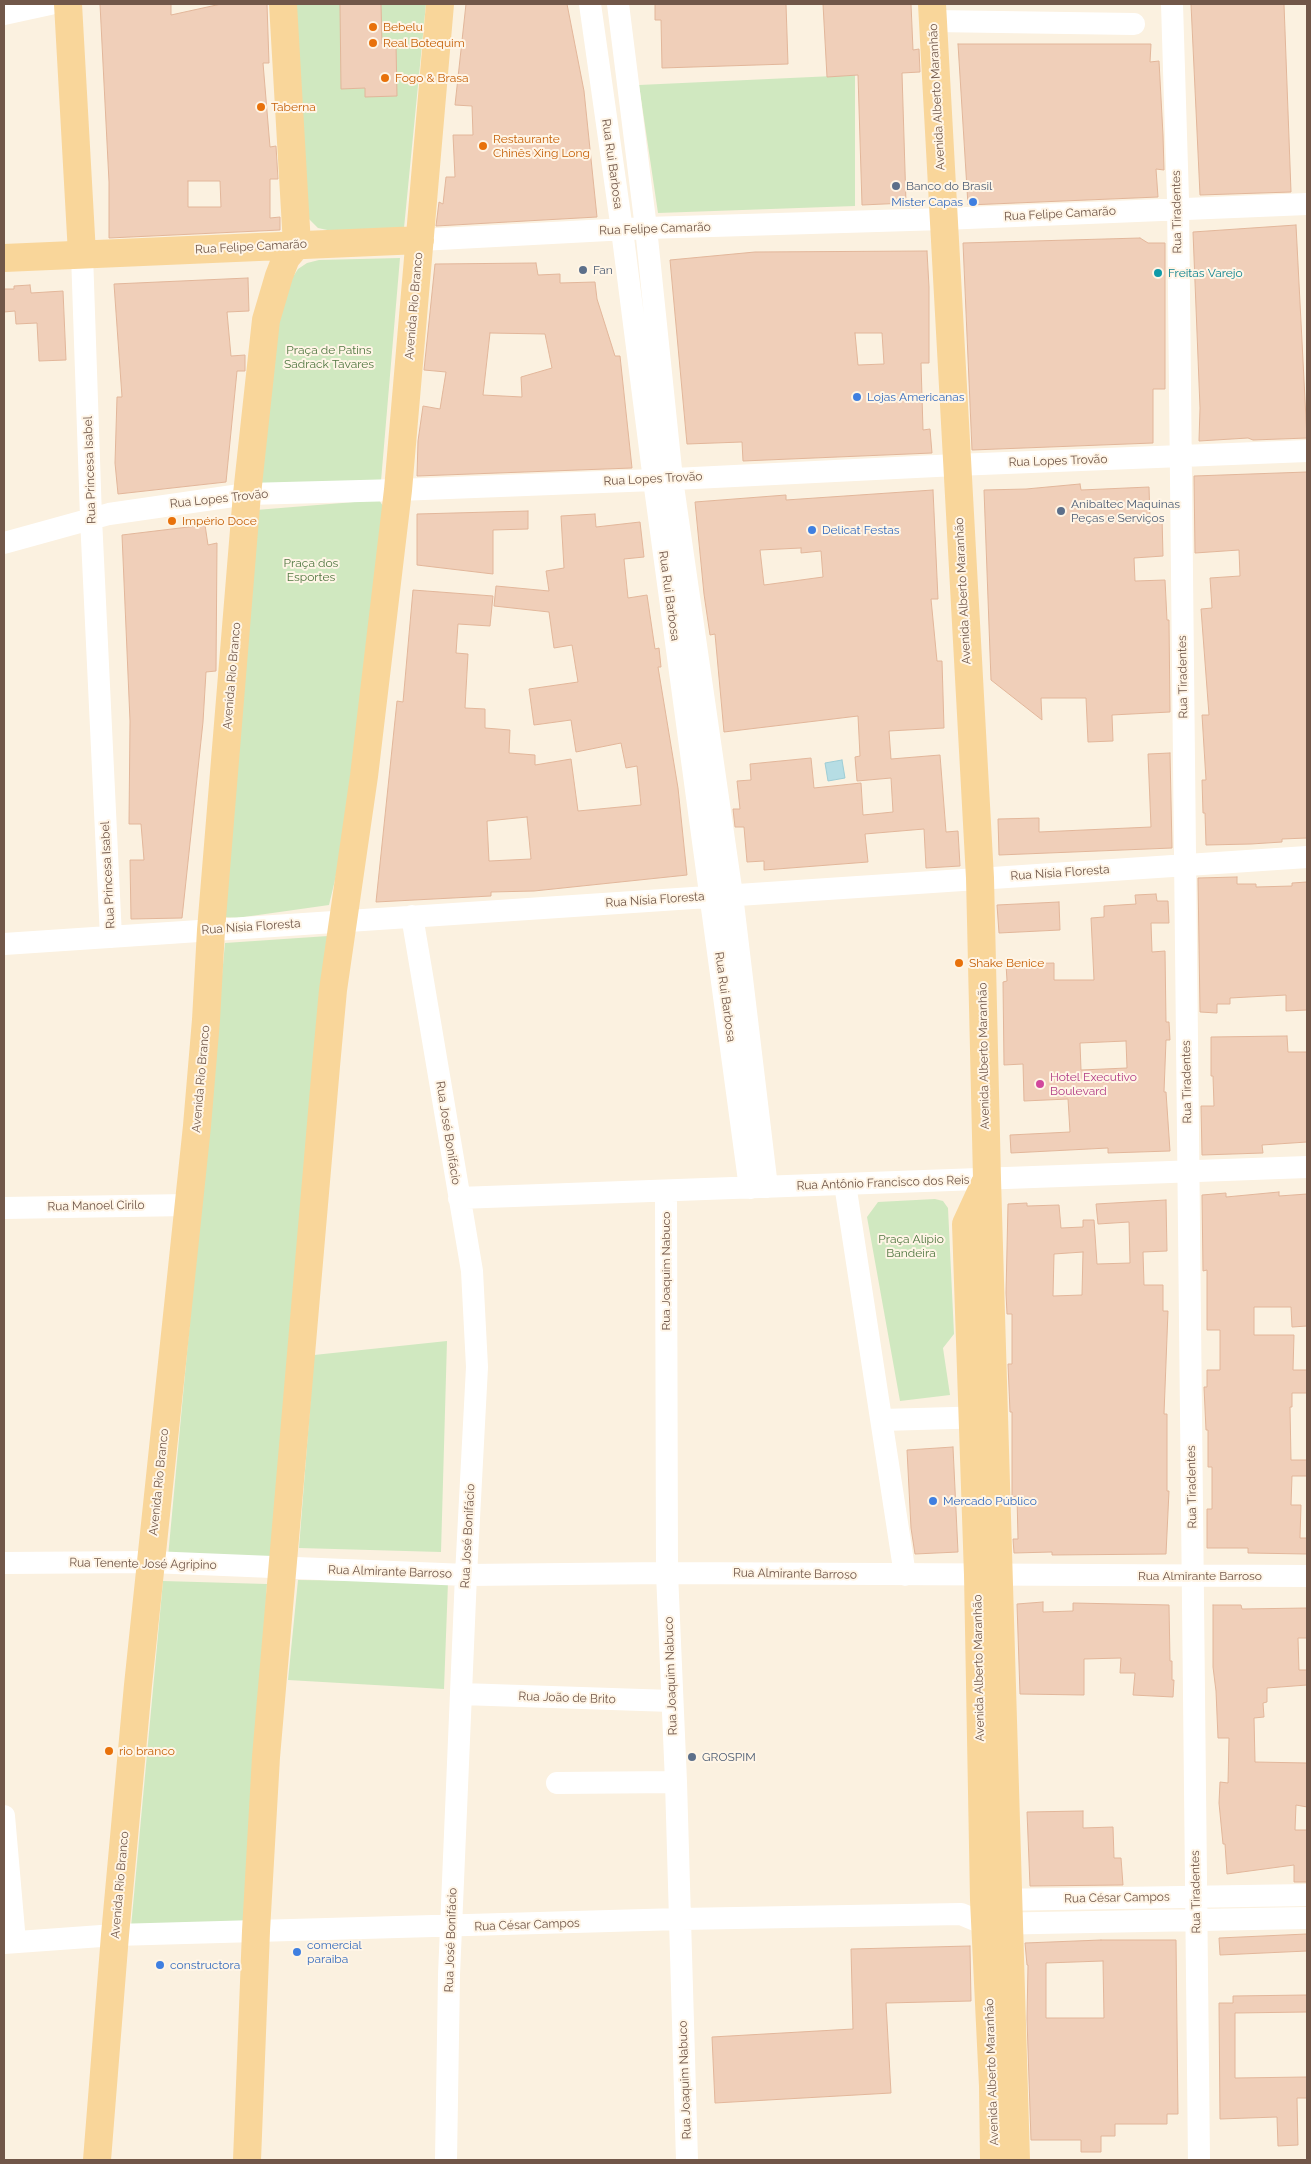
<!DOCTYPE html>
<html>
<head>
<meta charset="utf-8">
<style>
  body { margin:0 }
  #map { position:relative; width:1311px; height:2164px; overflow:hidden; background:#fbf1e0; font-family:Raleway,sans-serif }
  canvas { display:block }
  .frame { position:absolute; inset:0; border:5px solid #715749; pointer-events:none }
</style>
</head>
<body>
<div id="map">
<canvas width="1311" height="2164"></canvas>
<div class="frame"></div>
</div>
<script>
const ctx = document.querySelector('canvas').getContext('2d');
ctx.lineJoin = 'round';
function paint(path, color) { ctx.fillStyle = color; ctx.fill(path, 'evenodd'); }
const poly = rows => new Path2D(rows.map(r => 'M' + r).join(''));
function strokePath(path, color, width, dash) { ctx.strokeStyle = color; ctx.lineWidth = width; ctx.lineCap = dash ? 'butt' : 'round'; ctx.setLineDash(dash || []); ctx.stroke(path); }
function drawText(font, color, halo, rows, align = 'center') {
  ctx.font = font + ' Raleway,sans-serif'; ctx.lineWidth = 4; ctx.setLineDash([]); ctx.textBaseline = 'middle'; ctx.strokeStyle = halo; ctx.fillStyle = color; for (const [text, x, y, turn = 0] of rows) {
    ctx.save(); ctx.translate(x, y); ctx.rotate((+turn || 0) * Math.PI / 180); ctx.textAlign = isNaN(turn) ? turn : align; if (halo) ctx.strokeText(text, 0, 0); ctx.fillText(text, 0, 0); ctx.restore();
  }
}
paint(poly([
  [295,4,426,4,404,228,332,231,318,228,306,216],
  [855,75,855,206,658,213,639,85],
  [400,258,381,481,256,485,269,330,285,289,298,269,307,263,319,260],
  [379,500,383,506,352,809,329,905,237,918,224,917,256,510],
  [328,936,270,1561,168,1557,225,943],
  [935,1199,943,1201,948,1208,954,1334,943,1348,950,1395,900,1401,867,1217,878,1202],
  [447,1341,441,1552,299,1548,314,1355],
  [298,1580,448,1582,444,1689,288,1680],
  [163,1581,267,1584,246,1932,131,1927]
]), '#d0e8c0');
const water = poly([
  [842,760,845,778,828,781,825,763,842,760]
]);
paint(water, '#b6dde4');
strokePath(water, '#9dccd5', 1);
const building = poly([
  [100,4,171,4,171,15,221,4,267,4,269,63,263,63,270,147,276,146,278,179,270,179,270,218,280,217,280,230,109,238,109,182,100,4],
  [188,181,220,181,221,207,188,207,188,181],
  [340,4,381,4,382,44,396,44,397,96,365,97,365,88,341,89,340,4],
  [466,4,567,4,584,91,597,217,436,226,439,202,443,204,446,177,455,177,453,135,473,135,472,106,455,105,466,4],
  [655,4,786,4,788,64,662,68,661,20,655,20,655,4],
  [823,4,911,4,913,50,919,49,920,72,902,73,906,203,862,205,858,75,827,77,823,4],
  [1191,4,1284,4,1291,192,1200,195,1191,4],
  [958,44,1151,44,1150,62,1159,61,1163,135,1164,170,1156,169,1158,197,968,205,958,44],
  [1296,225,1307,438,1253,440,1248,438,1199,441,1200,408,1193,232,1296,225],
  [1140,238,1148,243,1165,243,1165,389,1153,389,1153,443,972,450,963,243,1140,238],
  [927,251,929,287,929,363,921,363,923,430,930,429,932,453,743,461,742,442,687,444,670,260,755,252,927,251],
  [855,333,882,333,884,364,858,365,855,333],
  [536,263,538,275,560,274,560,283,595,282,597,299,615,356,620,356,632,468,417,476,418,441,423,406,440,409,446,372,424,370,435,264,536,263],
  [490,333,545,334,552,368,521,377,522,397,483,395,490,333],
  [248,278,249,311,227,312,231,356,245,355,245,371,237,371,226,482,118,494,115,463,117,397,122,397,114,284,248,278],
  [30,285,31,293,63,291,66,360,39,361,37,323,16,324,15,311,4,312,4,289,14,289,14,286,30,285],
  [1307,472,1307,838,1282,839,1282,842,1251,844,1206,845,1205,813,1203,813,1202,780,1206,780,1202,715,1209,715,1201,609,1212,608,1210,578,1240,576,1239,550,1195,553,1194,476,1307,472],
  [1080,484,1081,490,1149,487,1150,518,1162,517,1163,556,1134,558,1135,581,1165,580,1167,620,1169,620,1170,712,1112,715,1113,741,1088,742,1086,698,1041,698,1042,720,991,680,984,490,1026,489,1080,484],
  [933,490,938,599,931,599,937,661,942,661,944,728,889,731,891,759,940,755,946,832,958,831,960,866,926,868,924,829,865,834,868,862,764,870,764,861,747,862,744,827,735,827,733,809,740,809,737,781,751,780,750,764,811,758,814,788,861,783,863,815,893,812,891,778,857,781,855,757,860,756,858,716,724,732,715,634,710,635,704,594,695,502,786,495,786,500,933,490],
  [801,548,801,553,821,551,823,577,764,585,760,550,801,548],
  [528,511,528,529,493,530,493,574,417,565,417,514,528,511],
  [595,514,596,527,640,522,644,557,624,559,628,598,647,595,655,649,659,648,661,667,658,667,678,788,687,875,534,891,491,892,491,896,376,902,397,701,403,702,413,590,493,596,490,626,458,624,456,653,468,654,465,708,485,709,485,728,510,730,509,753,535,755,535,765,571,759,578,811,641,805,637,766,626,768,621,743,576,752,571,720,534,725,529,689,578,682,572,645,554,648,549,612,494,606,496,586,549,591,546,571,564,568,561,516,595,514],
  [527,817,531,859,489,861,487,821,527,817],
  [205,525,208,545,217,543,216,671,206,672,203,722,182,918,131,919,130,860,144,860,141,824,129,824,130,721,122,535,205,525],
  [1170,753,1172,848,999,855,998,819,1039,818,1039,832,1151,827,1148,754,1170,753],
  [1237,877,1237,884,1256,884,1256,887,1292,886,1292,883,1307,882,1307,1010,1286,1011,1286,995,1230,998,1230,1004,1217,1004,1217,1013,1200,1012,1198,878,1237,877],
  [1156,894,1157,901,1168,901,1169,923,1151,923,1152,952,1165,951,1166,1022,1169,1022,1170,1040,1166,1040,1164,1092,1166,1092,1170,1151,1108,1153,1108,1148,1011,1153,1010,1135,1070,1132,1068,1099,1024,1101,1023,1064,1004,1065,1003,982,1007,981,1006,964,1054,963,1054,980,1094,980,1091,918,1104,917,1104,906,1136,904,1135,895,1156,894],
  [1126,1041,1127,1068,1081,1070,1080,1043,1126,1041],
  [1059,902,1060,930,999,933,997,905,1059,902],
  [1287,1036,1288,1052,1307,1052,1307,1142,1262,1145,1263,1153,1202,1155,1201,1106,1214,1106,1213,1076,1211,1076,1211,1037,1287,1036],
  [1279,1192,1279,1196,1307,1194,1307,1326,1292,1327,1291,1307,1254,1307,1254,1335,1294,1335,1293,1370,1307,1370,1307,1393,1292,1393,1292,1407,1290,1407,1291,1460,1307,1460,1307,1476,1292,1476,1291,1505,1301,1505,1300,1538,1307,1538,1307,1554,1248,1553,1248,1548,1207,1548,1207,1509,1212,1509,1212,1467,1208,1467,1208,1430,1206,1430,1204,1387,1207,1387,1207,1370,1220,1370,1220,1330,1207,1330,1207,1270,1203,1271,1202,1195,1226,1193,1226,1197,1279,1192],
  [1166,1200,1167,1251,1143,1252,1144,1285,1163,1285,1163,1311,1168,1311,1164,1414,1167,1414,1167,1491,1169,1491,1166,1554,1052,1555,1052,1552,1014,1553,1013,1539,1018,1539,1017,1496,1012,1497,1012,1412,1010,1412,1008,1364,1012,1364,1012,1314,1007,1314,1006,1293,1008,1204,1027,1203,1027,1206,1059,1205,1061,1228,1083,1227,1083,1220,1094,1220,1097,1264,1130,1263,1129,1222,1098,1224,1096,1204,1166,1200],
  [1083,1252,1082,1295,1053,1296,1054,1254,1083,1252],
  [953,1447,958,1552,915,1554,911,1528,907,1450,953,1447],
  [1043,1602,1043,1612,1073,1611,1073,1603,1169,1605,1170,1661,1172,1661,1172,1680,1174,1680,1173,1697,1133,1695,1135,1673,1120,1673,1121,1658,1084,1659,1084,1695,1020,1694,1017,1604,1043,1602],
  [1213,1605,1241,1605,1242,1609,1307,1608,1307,1638,1298,1638,1299,1670,1307,1670,1307,1685,1267,1688,1267,1702,1263,1703,1264,1717,1254,1718,1255,1762,1307,1763,1307,1807,1296,1805,1295,1830,1307,1830,1307,1882,1294,1882,1294,1865,1227,1874,1225,1844,1223,1844,1219,1803,1220,1782,1228,1783,1229,1738,1218,1738,1216,1691,1213,1667,1213,1605],
  [1083,1811,1083,1828,1113,1827,1114,1858,1121,1858,1123,1885,1030,1886,1027,1812,1083,1811],
  [1307,1934,1307,1951,1220,1955,1219,1938,1307,1934],
  [1101,1940,1176,1940,1178,2114,1167,2114,1167,2124,1115,2124,1115,2136,1101,2136,1101,2152,1081,2152,1081,2140,1031,2140,1027,2019,1028,1965,1027,1965,1025,1943,1101,1940],
  [1103,1961,1104,2018,1046,2018,1046,1963,1103,1961],
  [970,1946,971,2001,886,2003,891,2093,715,2103,712,2037,853,2029,851,1949,970,1946],
  [1307,1995,1307,2012,1235,2013,1235,2078,1307,2077,1307,2098,1297,2098,1298,2145,1278,2146,1277,2117,1220,2119,1219,2003,1233,2003,1233,1996,1307,1995]
]);
paint(building, '#f0cfb9');
strokePath(building, '#e2b69a', 1);
strokePath(poly([
  [590,4,622,230,654,480,750,1188],
  [618,4,646,228,672,479,732,895,767,1187],
  [1172,4,1178,200,1199,2160],
  [4,14,50,4],
  [933,21,1134,24],
  [420,240,646,228,943,219,1307,204],
  [82,254,91,518,111,937],
  [4,543,109,514,247,494,398,490,654,480,956,465,1307,451],
  [412,916,472,1271,477,1367,466,1575,449,1975,446,2160],
  [4,944,1307,857],
  [845,1184,905,1575],
  [666,1191,667,1573,676,1782,687,2160],
  [459,1198,1307,1167],
  [4,1208,188,1205],
  [882,1420,989,1417],
  [4,1563,151,1562,466,1575,667,1573,1307,1576],
  [461,1694,672,1701],
  [557,1783,676,1782],
  [4,1816,15,1942],
  [993,1900,1307,1895],
  [4,1943,115,1935,680,1919,961,1914,985,1924,1307,1918]
]), '#fff', 22);
strokePath(poly([
  [68,4,82,254],
  [932,4,980,878,987,1179,1016,2160],
  [4,258,420,240],
  [984,1185,966,1224,978,1575,984,1900,993,2086,994,2160],
  [97,2160,115,1935,138,1685,197,1126,206,1020,211,930,247,494,266,320,279,276,286,258,297,245,283,4],
  [247,2160,256,1931,266,1757,326,1066,333,990,364,776,398,490,440,4]
]), '#f9d69a', 28);
for (const [x, y, r, color] of [
  [373,27,5,"#e8710a"],
  [373,43,5,"#e8710a"],
  [385,78,5,"#e8710a"],
  [261,107,5,"#e8710a"],
  [483,146,5,"#e8710a"],
  [896,186,5,"#5c6f8a"],
  [973,202,5,"#3f7fe0"],
  [583,270,5,"#5c6f8a"],
  [1158,273,5,"#0f9aa8"],
  [857,397,5,"#3f7fe0"],
  [1061,511,5,"#5c6f8a"],
  [172,521,5,"#e8710a"],
  [812,530,5,"#3f7fe0"],
  [959,963,5,"#e8710a"],
  [1040,1084,5,"#d1479c"],
  [933,1501,5,"#3f7fe0"],
  [109,1751,5,"#e8710a"],
  [692,1757,5,"#5c6f8a"],
  [297,1952,5,"#3f7fe0"],
  [160,1965,5,"#3f7fe0"]
]) { const dot = new Path2D(); dot.arc(x, y, r, 0, 2 * Math.PI); ctx.fillStyle = color; ctx.fill(dot); strokePath(dot, '#fff5e6', 2); }
drawText('12px', '#c56008', '#fff5e6', [
  ["Bebelu",383,27],
  ["Real Botequim",383,43],
  ["Fogo & Brasa",395,78],
  ["Taberna",271,107],
  ["Restaurante",493,139],
  ["Chinês Xing Long",493,153],
  ["Império Doce",182,521],
  ["Shake Benice",969,963],
  ["rio branco",119,1751]
], 'left');
drawText('12px', '#715749', '#fff5e6', [
  ["Avenida Alberto Maranhão",937,97,-93],
  ["Rua Rui Barbosa",612,164,82],
  ["Rua Tiradentes",1177,212,-91],
  ["Rua Felipe Camarão",1060,214,-3],
  ["Rua Felipe Camarão",655,229,-2],
  ["Rua Felipe Camarão",251,247,-3],
  ["Avenida Rio Branco",414,306,-85],
  ["Rua Lopes Trovão",1058,461,-2],
  ["Rua Princesa Isabel",90,470,-92],
  ["Rua Lopes Trovão",653,479,-3],
  ["Rua Lopes Trovão",219,499,-6],
  ["Avenida Alberto Maranhão",963,591,-93],
  ["Rua Rui Barbosa",669,596,82],
  ["Avenida Rio Branco",232,676,-85],
  ["Rua Tiradentes",1183,677,-91],
  ["Rua Nísia Floresta",1060,873,-4],
  ["Rua Princesa Isabel",108,875,-93],
  ["Rua Nísia Floresta",655,900,-4],
  ["Rua Nísia Floresta",251,927,-4],
  ["Rua Rui Barbosa",725,997,82],
  ["Avenida Alberto Maranhão",984,1056,-91],
  ["Avenida Rio Branco",201,1079,-85],
  ["Rua Tiradentes",1187,1082,-91],
  ["Rua José Bonifácio",448,1133,81],
  ["Rua Antônio Francisco dos Reis",883,1183,-2],
  ["Rua Manoel Cirilo",96,1206,-1],
  ["Rua Joaquim Nabuco",666,1271,-90],
  ["Avenida Rio Branco",159,1482,-84],
  ["Rua Tiradentes",1192,1487,-91],
  ["Rua José Bonifácio",468,1536,-87],
  ["Rua Tenente José Agripino",143,1564,1],
  ["Rua Almirante Barroso",390,1572,2],
  ["Rua Almirante Barroso",795,1574,1],
  ["Rua Almirante Barroso",1200,1576],
  ["Avenida Alberto Maranhão",979,1668,-91],
  ["Rua Joaquim Nabuco",671,1676,-92],
  ["Rua João de Brito",567,1698,2],
  ["Avenida Rio Branco",120,1885,-85],
  ["Rua Tiradentes",1196,1892,-91],
  ["Rua César Campos",1117,1898,-1],
  ["Rua César Campos",527,1925,-2],
  ["Rua José Bonifácio",451,1940,-88],
  ["Avenida Alberto Maranhão",992,2072,-92],
  ["Rua Joaquim Nabuco",685,2080,-92]
]);
drawText('12px', '#4e5e75', '#fff5e6', [
  ["Banco do Brasil",906,186],
  ["Fan",593,270],
  ["Anibaltec Maquinas",1071,504],
  ["Peças e Serviços",1071,518],
  ["GROSPIM",702,1757]
], 'left');
drawText('12px', '#366cbe', '#fff5e6', [
  ["Mister Capas",963,202,"right"],
  ["Lojas Americanas",867,397],
  ["Delicat Festas",822,530],
  ["Mercado Público",943,1501],
  ["comercial",307,1945],
  ["paraiba",307,1959],
  ["constructora",170,1965]
], 'left');
drawText('12px', '#0d838f', '#fff5e6', [
  ["Freitas Varejo",1168,273]
], 'left');
drawText('12px', '#517742', '#fff5e6', [
  ["Praça de Patins",329,350],
  ["Sadrack Tavares",329,364],
  ["Praça dos",311,563],
  ["Esportes",311,577],
  ["Praça Alípio",911,1239],
  ["Bandeira",911,1253]
]);
drawText('12px', '#b23c85', '#fff5e6', [
  ["Hotel Executivo",1050,1077],
  ["Boulevard",1050,1091]
], 'left');
</script>
</body>
</html>
